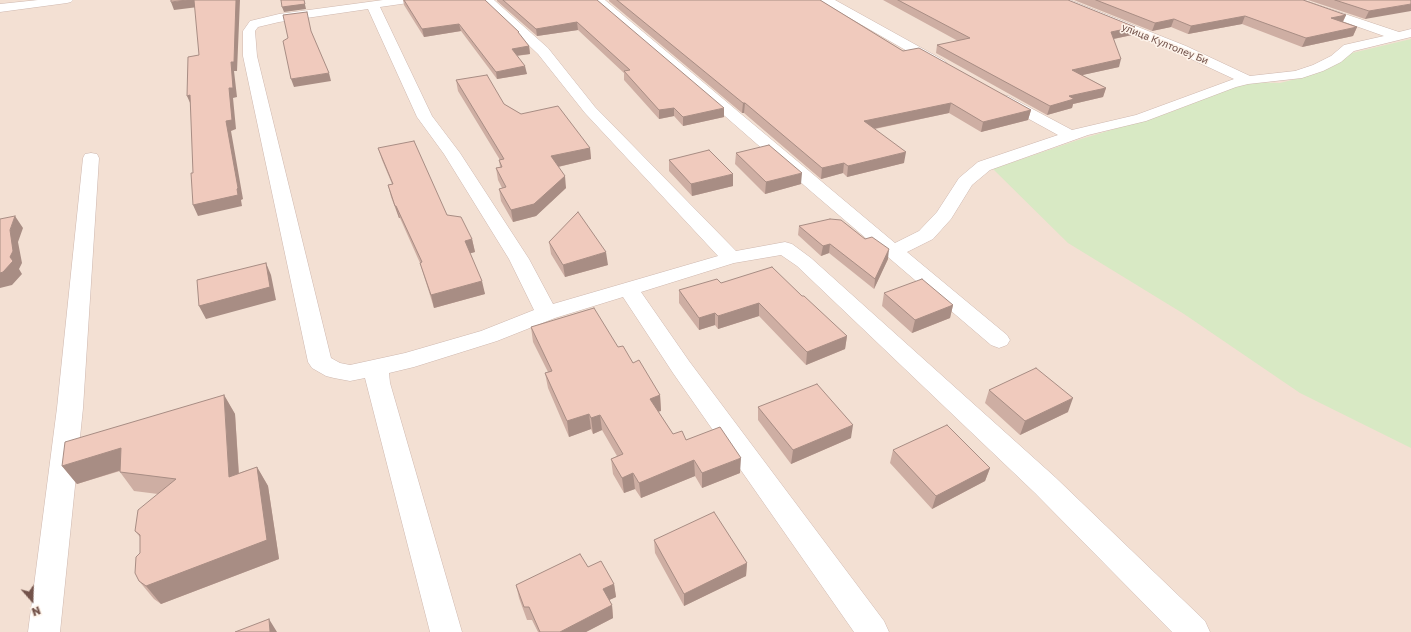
<!DOCTYPE html>
<html>
<head>
<meta charset="utf-8">
<style>
  body { margin:0 }
  #map { position:relative; width:1411px; height:632px; overflow:hidden; background:#fbefe5; font-family:"Golos Text",sans-serif }
  canvas { display:block }
  .north { position:absolute; left:12px; top:580px; width:40px; height:40px; -webkit-text-stroke:3px #fef4eb; paint-order:stroke; rotate:160deg; font-size:11px; font-weight:700; line-height:16px; text-align:center; color:#73534b }
  .north::after { content:''; display:block; margin:auto; width:14px; height:18px; background:#73534b; clip-path:polygon(50% 0,100% 100%,50% 72%,0 100%) }
</style>
</head>
<body>
<div id="map">
<canvas width="1411" height="632"></canvas>
<div class="north">N</div>
</div>
<script>
const ctx = document.querySelector('canvas').getContext('2d');
ctx.lineJoin = 'round';
function paint(path, color) { ctx.fillStyle = color; ctx.fill(path, 'evenodd'); }
const poly = rows => new Path2D(rows.map(r => 'M' + r).join(''));
function strokePath(path, color, width, dash) { ctx.strokeStyle = color; ctx.lineWidth = width; ctx.lineCap = dash ? 'butt' : 'round'; ctx.setLineDash(dash || []); ctx.stroke(path); }
function drawText(font, color, halo, rows, align = 'center') {
  ctx.font = font + ' "Golos Text",sans-serif'; ctx.lineWidth = 3; ctx.setLineDash([]); ctx.textBaseline = 'middle'; ctx.strokeStyle = halo; ctx.fillStyle = color; for (const [text, x, y, turn = 0] of rows) {
    ctx.save(); ctx.translate(x, y); ctx.rotate((+turn || 0) * Math.PI / 180); ctx.textAlign = isNaN(turn) ? turn : align; if (halo) ctx.strokeText(text, 0, 0); ctx.fillText(text, 0, 0); ctx.restore();
  }
}
paint(poly([
  [0,0,1411,0,1411,632,0,632]
]), '#f3e0d3');
paint(poly([
  [1411,39,1411,448,1300,393,1184,314,1068,243,993,169,1078,140,1171,112,1244,82,1280,83,1315,74,1352,53]
]), '#d8e9c4');
const minor = poly([
  [38,0,73,0,71,2,67,3,0,12,0,4,38,0],
  [383,0,414,0,412,2,408,3,380,7,432,116,460,153,529,259,553,304,718,256,585,113,538,54,481,0,494,0,548,48,595,107,736,251,785,242,792,244,811,258,1055,477,1205,621,1210,632,1172,632,1035,493,797,266,781,255,734,263,641,292,689,361,884,621,889,632,854,632,673,373,623,297,555,318,497,341,414,367,389,373,390,383,462,632,430,632,365,378,350,381,334,378,326,376,312,368,308,362,243,56,243,31,250,21,279,14,383,0],
  [368,9,417,117,444,154,509,259,534,310,481,331,405,353,350,365,340,363,331,358,257,56,255,31,258,27,279,22,368,9],
  [592,0,605,0,895,243,919,231,937,212,959,178,978,162,1058,135,998,102,996,99,998,96,1003,95,1008,96,1072,130,1136,115,1234,79,1176,52,1056,2,1054,0,1070,0,1186,46,1250,76,1295,71,1313,65,1331,56,1344,45,1384,36,1288,2,1286,0,1303,0,1399,32,1411,29,1411,37,1354,51,1341,62,1323,71,1302,78,1248,84,1236,87,1146,121,1088,135,990,170,972,185,951,219,933,239,907,252,1007,335,1010,340,1007,345,999,348,991,345,813,193,592,0],
  [820,0,835,0,945,61,947,64,945,67,940,68,935,67,822,2,820,0],
  [91,153,97,154,99,158,83,408,60,632,28,632,57,408,83,158,85,154,91,153]
]);
strokePath(minor, '#cfb8af', 1);
paint(minor, '#fff');
paint(poly([
  [403,0,485,0,519,34,529,46,530,54,517,56,527,74,497,79,461,31,424,37,404,5],
  [497,0,597,0,724,117,683,126,674,116,659,119,624,80,624,73,578,30,537,36,497,1],
  [609,0,820,0,903,51,1031,110,1028,120,981,132,949,113,875,129,904,163,847,177,843,173,821,179,744,113,742,113,609,1],
  [883,0,1068,0,1135,27,1132,35,1114,39,1119,67,1082,75,1106,88,1103,97,1073,104,1072,108,1047,115,936,53,937,45,958,41],
  [1074,0,1303,0,1346,15,1343,22,1357,27,1353,36,1302,47,1242,24,1188,34,1171,27,1152,31],
  [1308,0,1411,0,1365,19],
  [456,80,504,104,521,114,590,148,591,159,558,167,566,188,536,216,513,222,501,201,499,189,502,188,498,180,496,168,500,167,499,160,500,160,458,91],
  [378,148,472,239,475,252,470,253,485,294,434,308,424,276,420,263,400,218,399,218,391,197,388,185,392,184,382,160],
  [736,153,801,184,765,194,735,164],
  [669,160,733,186,692,196,669,171],
  [799,226,888,259,874,289,829,253,821,256,798,235],
  [549,242,608,265,565,277,551,254],
  [721,283,802,296,847,336,845,349,806,365,759,316,718,329,715,325,699,330,679,303,679,290],
  [884,293,953,305,950,318,912,333,882,306],
  [531,327,618,347,633,363,660,395,661,411,658,411,673,434,686,440,740,473,702,488,695,476,641,498,635,489,624,493,613,474,611,459,617,456,602,430,593,434,591,429,569,437,548,388,545,373,548,372,533,342],
  [989,390,1068,412,1020,435,985,403],
  [224,395,235,414,239,473,257,467,268,486,279,559,161,604,154,599,139,581,140,553,140,537,135,531,158,494,134,491,120,472,120,471,77,484,62,466],
  [758,407,851,438,791,464,758,420],
  [893,450,990,468,985,481,932,509,890,463],
  [654,540,747,563,746,576,684,606,655,553],
  [588,567,614,584,616,597,609,600,612,605,613,618,586,632,538,632,532,620,527,620,519,598,516,585]
]), '#ceaea3');
paint(poly([
  [187,0,195,0,198,7,174,10,171,2],
  [236,0,240,0,237,71,234,71,237,97,233,98,236,129,231,131,243,199,241,200,242,206,198,216,193,205,226,121,229,88,231,62],
  [304,0,306,9,284,12,282,7],
  [1411,4,1411,11,1365,19,1369,11],
  [1346,15,1342,23,1331,18],
  [1245,16,1242,24,1188,34,1191,26],
  [1174,19,1171,27,1152,31,1155,23],
  [577,22,578,30,537,36,536,29],
  [459,24,461,31,424,37,422,29],
  [1135,27,1132,35,1108,40,1111,32],
  [1357,27,1353,36,1302,47,1306,38],
  [529,46,530,54,513,56,512,49],
  [1121,59,1119,67,1069,78,1072,70],
  [525,66,527,74,497,79,496,72],
  [329,73,331,81,294,87,291,79],
  [1106,88,1103,97,1073,104,1072,108,1047,115,1050,106,1069,96],
  [190,95,191,105,187,96],
  [743,103,745,103,744,113,742,113],
  [951,103,949,113,863,131,864,121],
  [674,108,674,116,659,119,659,110],
  [724,108,724,117,683,126,683,117],
  [1031,110,1028,120,981,132,983,122],
  [590,148,591,159,553,168,551,156],
  [906,152,904,163,847,177,848,166],
  [844,163,843,173,821,179,822,168],
  [802,173,801,184,765,194,766,182],
  [733,174,733,186,692,196,691,184],
  [565,176,566,188,536,216,513,222,511,210],
  [395,206,396,206,400,218,399,218],
  [15,216,23,228,18,242,22,263,19,269,22,274,12,285,0,288,0,273,10,230],
  [472,239,475,252,468,254,465,241],
  [830,244,829,253,821,256,823,246],
  [889,249,888,259,874,289,875,279],
  [606,252,608,265,565,277,563,265],
  [266,263,271,275,276,300,206,319,199,306],
  [482,281,485,294,434,308,431,295],
  [759,303,759,316,718,329,718,316],
  [953,305,950,318,912,333,915,320],
  [715,313,715,325,699,330,699,318],
  [847,336,845,349,806,365,807,352],
  [224,395,235,414,240,495,229,477],
  [660,395,661,411,651,414,650,399],
  [1073,398,1068,412,1020,435,1025,421],
  [589,414,591,429,569,437,567,421],
  [600,415,602,430,593,434,591,418],
  [853,425,851,438,791,464,793,450],
  [121,448,134,466,77,484,62,466],
  [741,458,740,473,702,488,702,473],
  [694,460,695,476,641,498,639,483],
  [257,467,268,486,279,559,161,604,146,586],
  [990,468,985,481,932,509,936,496],
  [633,473,635,489,624,493,622,478],
  [747,563,746,576,684,606,684,594],
  [614,584,616,597,605,602,603,589],
  [612,605,613,618,586,632,560,632],
  [269,619,277,632,270,632]
]), '#a88d84');
const building = poly([
  [171,0,187,0,171,2,171,0],
  [194,0,236,0,234,62,231,62,233,88,229,88,232,120,226,121,238,188,237,189,238,195,193,205,191,173,193,173,190,95,187,96,188,57,199,55,194,0],
  [281,0,304,0,305,4,282,7,281,0],
  [404,0,485,0,519,32,518,32,529,46,512,49,525,66,496,72,459,24,422,29,404,0],
  [503,0,597,0,724,108,683,117,674,108,659,110,624,71,630,70,577,22,536,29,503,0],
  [617,0,820,0,903,51,919,48,1031,110,983,122,951,103,864,121,906,152,848,166,844,163,822,168,745,103,743,103,617,0],
  [898,0,1068,0,1135,27,1111,32,1121,59,1072,70,1106,88,1069,96,1074,99,1050,106,937,45,970,38,898,0],
  [1096,0,1303,0,1346,15,1331,18,1357,27,1306,38,1245,16,1191,26,1174,19,1155,23,1096,0],
  [1335,0,1411,0,1411,4,1369,11,1335,0],
  [307,12,311,31,329,73,291,79,283,41,288,38,283,15,307,12],
  [487,75,504,104,521,114,558,106,590,148,551,156,565,176,534,204,511,210,499,189,506,187,496,168,502,167,499,160,504,159,456,80,487,75],
  [414,141,447,215,461,217,472,239,465,241,482,281,431,295,420,263,422,262,396,206,395,206,388,185,393,184,378,148,414,141],
  [769,145,802,173,766,182,736,153,769,145],
  [709,150,733,174,691,184,669,160,709,150],
  [578,212,606,252,563,265,549,242,578,212],
  [15,216,10,230,13,251,10,257,13,261,3,272,0,273,0,219,15,216],
  [830,219,841,220,865,239,872,237,889,249,875,279,830,244,823,246,799,226,830,219],
  [266,263,270,287,199,306,197,280,266,263],
  [772,267,802,296,804,296,847,336,807,352,759,303,718,316,715,313,699,318,679,290,717,279,721,283,772,267],
  [922,279,953,305,915,320,884,293,922,279],
  [594,308,618,347,623,346,633,363,639,360,660,395,650,399,673,434,682,431,686,440,720,427,741,458,702,473,694,460,639,483,633,473,622,478,611,459,623,454,600,415,591,418,589,414,567,421,545,373,552,371,531,327,594,308],
  [1036,368,1073,398,1025,421,989,390,1036,368],
  [817,384,853,425,793,450,758,407,817,384],
  [224,395,229,477,257,467,267,540,146,586,139,581,135,573,136,557,140,553,140,535,135,531,138,510,176,479,120,472,121,448,62,466,65,442,224,395],
  [947,425,990,468,936,496,893,450,947,425],
  [714,512,747,563,684,594,654,540,714,512],
  [580,554,588,567,601,561,614,584,603,589,612,605,560,632,540,632,529,607,524,607,516,585,580,554],
  [269,619,270,632,235,632,269,619]
]);
paint(building, '#f0cabd');
strokePath(building, '#a88d84', 1);
drawText('10px', '#73534b', '#fef4eb', [
  ["улица Култолеу Би",1165,44,22]
]);
</script>
</body>
</html>
